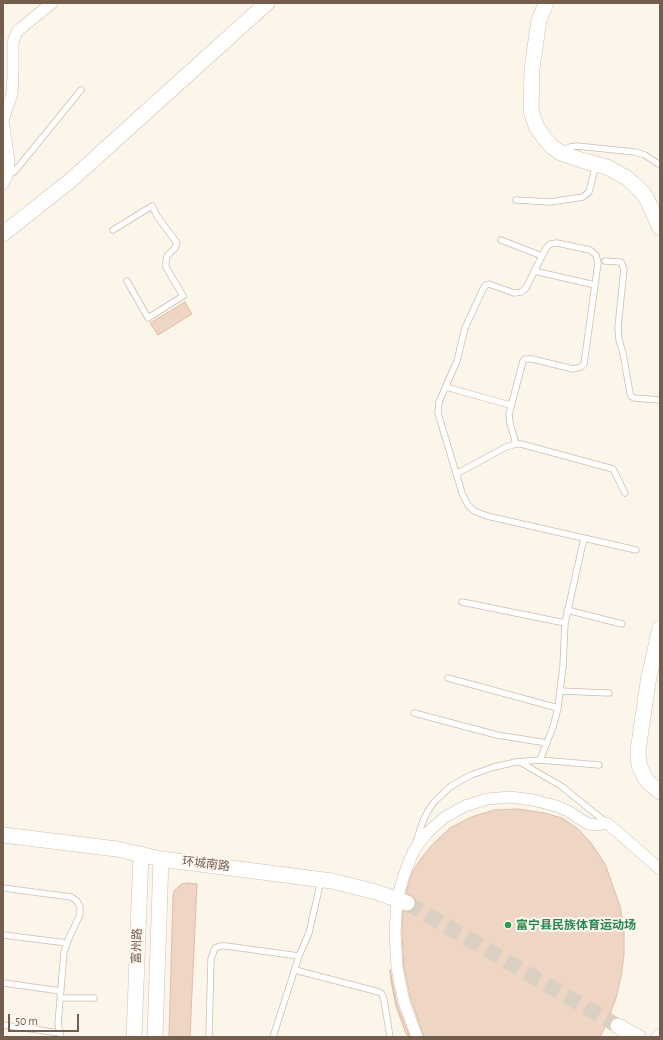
<!DOCTYPE html>
<html>
<head>
<meta charset="utf-8">
<style>
  body { margin:0 }
  #map { position:relative; width:663px; height:1040px; overflow:hidden; background:#fbf5ea; font-family:"Alegreya Sans",sans-serif }
  canvas { display:block }
  .frame { position:absolute; inset:0; border:4px solid #755d4e; pointer-events:none }
  .scale { position:absolute; left:8px; top:1014px; width:71px; height:18px; box-sizing:border-box; border:2px solid #755d4e; border-top:0; padding-left:5px; font-size:12px; line-height:14px; white-space:nowrap; color:#755d4e; -webkit-text-stroke:3px #fef9f0; paint-order:stroke }
</style>
</head>
<body>
<div id="map">
<canvas width="663" height="1040"></canvas>
<div class="frame"></div>
<div class="scale">50 m</div>
</div>
<script>
const ctx = document.querySelector('canvas').getContext('2d');
ctx.lineJoin = 'round';
function paint(path, color) { ctx.fillStyle = color; ctx.fill(path, 'evenodd'); }
const poly = rows => new Path2D(rows.map(r => 'M' + r).join(''));
function strokePath(path, color, width, dash) { ctx.strokeStyle = color; ctx.lineWidth = width; ctx.lineCap = dash ? 'butt' : 'round'; ctx.setLineDash(dash || []); ctx.stroke(path); }
function drawText(font, color, halo, rows, align = 'center') {
  ctx.font = font + ' "Alegreya Sans","Noto Sans SC",sans-serif'; ctx.lineWidth = 4; ctx.setLineDash([]); ctx.textBaseline = 'middle'; ctx.strokeStyle = halo; ctx.fillStyle = color; for (const [text, x, y, turn = 0] of rows) {
    ctx.save(); ctx.translate(x, y); ctx.rotate((+turn || 0) * Math.PI / 180); ctx.textAlign = isNaN(turn) ? turn : align; if (halo) ctx.strokeText(text, 0, 0); ctx.fillText(text, 0, 0); ctx.restore();
  }
}
const building = poly([
  [185,302,192,314,158,335,150,323,185,302],
  [518,809,544,813,562,818,577,828,591,843,605,864,620,906,624,930,624,955,621,977,616,998,606,1025,600,1037,424,1037,411,1000,404,967,402,933,403,911,409,912,413,910,416,906,416,901,414,897,406,893,412,873,420,860,431,846,450,828,471,817,494,810,518,809],
  [187,883,197,884,190,1037,169,1037,173,897,174,891,178,887,182,884,187,883],
  [390,970,397,1004,410,1037,408,1037,405,1031,396,1006,391,981,390,970]
]);
paint(building, '#efd5c3');
strokePath(building, '#e0bca5', 1);
strokePath(poly([
  [407,903,618,1026]
]), '#dacfc3', 15, [15, 8]);
const lane = poly([
  [563,151,570,147,577,146,635,152,645,155,660,165],
  [7,176,15,171,81,90],
  [516,200,550,202,583,197,589,192,596,164],
  [113,230,152,206,157,216,177,243,175,248,167,256,166,262,166,267,183,296,148,318,127,281],
  [501,240,542,256],
  [605,261,621,262,624,269,618,327,619,340,623,353,630,393,631,396,634,398,660,400],
  [534,271,595,285],
  [446,387,510,405],
  [516,444,510,423,509,414,523,361,525,359,532,359,573,369,581,367,584,364,598,263,596,255,590,250,557,243,550,244,546,248,526,288,521,292,514,293,489,284,486,285,484,287,465,328,457,361,439,402,438,413,462,493,468,505,474,511,487,516,636,550],
  [456,474,506,447,516,444,521,444,613,469,625,493],
  [462,602,565,623],
  [567,610,622,624],
  [448,678,558,708],
  [560,691,609,693],
  [414,713,497,735,547,743],
  [540,760,599,765],
  [520,762,561,786,607,823],
  [416,842,423,821,428,811,434,802,451,786,471,775,494,767,516,762,540,760,553,727,558,708,563,666,565,623,584,538],
  [3,888,71,897,77,901,80,907,80,914,78,919,69,938,64,952,58,1024,61,1037],
  [3,935,67,943],
  [295,970,379,992,382,994,384,1000,390,1037],
  [3,983,61,991],
  [61,998,94,998],
  [3,1025,60,1033],
  [209,1037,211,959,215,948,220,946,226,946,299,956],
  [273,1037,299,956,309,933,321,880]
]);
const street = poly([
  [3,184,7,176,9,168,9,161,3,120,12,94,13,76,13,42,17,32,21,28,52,3],
  [417,1037,404,1002,397,968,395,933,397,899,404,875,413,852,420,842,428,832,445,817,465,806,487,799,510,797,533,800,556,806,568,811,588,824,598,825,607,823,660,869],
  [657,1037,660,1034]
]);
const secondary = poly([
  [546,3,539,20,532,68,531,110,536,126,545,139,552,147,561,153,581,160,607,167,627,178,641,191,646,197,660,228],
  [3,234,71,180,267,3],
  [660,628,648,682,638,751,639,765,645,778,650,784,660,792],
  [3,835,117,849,161,859,332,881,376,892,407,903],
  [618,1026,638,1037],
  [134,1037,141,854],
  [155,1037,161,859]
]);
strokePath(lane, '#cdbdb0', 7);
strokePath(street, '#cdbdb0', 12);
strokePath(secondary, '#d2bfb0', 16);
strokePath(lane, '#fff', 5.5);
strokePath(street, '#fff', 11);
strokePath(secondary, '#fff', 15);
for (const [x, y, r, color] of [
  [508,925,4,"#2e9e5b"]
]) { const dot = new Path2D(); dot.arc(x, y, r, 0, 2 * Math.PI); ctx.fillStyle = color; ctx.fill(dot); strokePath(dot, '#fef9f0', 1.5); }
drawText('12px', '#755d4e', '#fef9f0', [
  ["环城南路",206,864,7],
  ["富州路",137,946,-88]
]);
drawText('bold 12px', '#27864d', '#fef9f0', [
  ["富宁县民族体育运动场",516,925]
], 'left');
</script>
</body>
</html>
